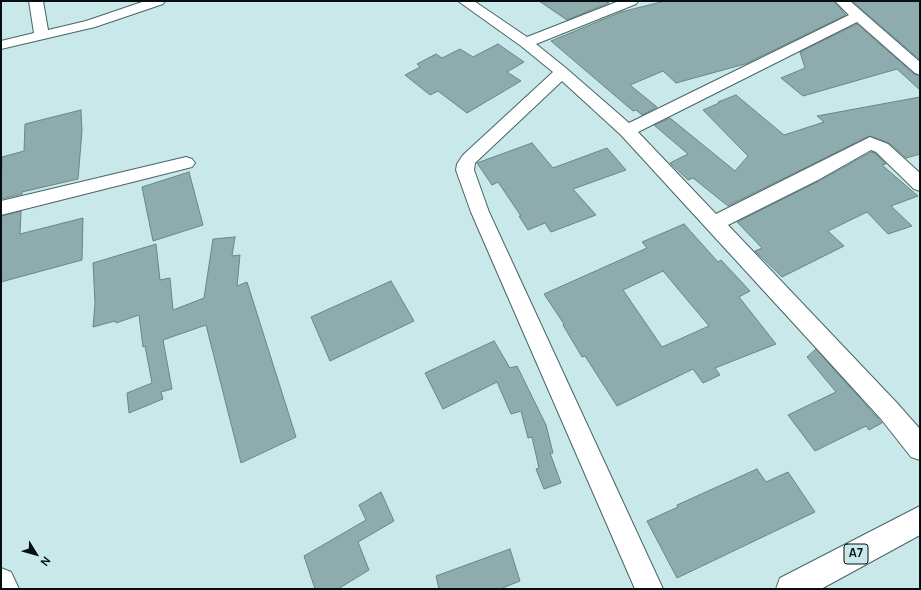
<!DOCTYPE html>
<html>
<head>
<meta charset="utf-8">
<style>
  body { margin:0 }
  #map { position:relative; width:921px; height:590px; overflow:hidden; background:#c8e8e9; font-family:Manrope,sans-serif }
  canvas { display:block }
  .frame { position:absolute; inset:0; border:2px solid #050f10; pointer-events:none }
  .north { position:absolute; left:16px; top:534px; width:40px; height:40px; -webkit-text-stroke:3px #c8e8e9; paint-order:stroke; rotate:127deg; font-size:11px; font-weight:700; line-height:16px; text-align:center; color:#050f10 }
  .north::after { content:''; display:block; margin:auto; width:14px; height:18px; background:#050f10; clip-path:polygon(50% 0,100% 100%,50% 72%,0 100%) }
</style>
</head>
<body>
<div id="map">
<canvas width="921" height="590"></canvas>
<div class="frame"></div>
<div class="north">N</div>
</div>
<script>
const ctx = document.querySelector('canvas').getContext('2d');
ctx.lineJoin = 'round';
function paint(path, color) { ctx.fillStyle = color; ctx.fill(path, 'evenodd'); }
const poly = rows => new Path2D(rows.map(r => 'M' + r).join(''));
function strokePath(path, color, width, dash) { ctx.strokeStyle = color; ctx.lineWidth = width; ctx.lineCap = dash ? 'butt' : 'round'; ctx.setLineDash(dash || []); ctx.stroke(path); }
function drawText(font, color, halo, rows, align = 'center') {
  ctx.font = font + ' Manrope,sans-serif'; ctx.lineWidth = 3; ctx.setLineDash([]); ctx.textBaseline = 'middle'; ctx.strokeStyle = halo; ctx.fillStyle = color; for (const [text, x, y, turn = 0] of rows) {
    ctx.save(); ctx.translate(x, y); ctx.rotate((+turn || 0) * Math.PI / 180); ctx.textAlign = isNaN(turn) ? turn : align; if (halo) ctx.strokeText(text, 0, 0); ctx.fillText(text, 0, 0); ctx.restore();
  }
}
const building = poly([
  [539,1,605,1,609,3,567,20,539,1],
  [665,1,834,1,846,15,745,64,676,83,663,71,630,85,657,107,642,115,636,110,633,111,551,41,621,12,665,1],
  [852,1,920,1,920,60,852,1],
  [857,24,914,74,920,76,920,90,897,69,803,96,781,78,805,68,800,52,857,24],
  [498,44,524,62,507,72,521,81,467,113,438,91,430,95,405,75,420,67,417,64,436,54,442,58,460,49,473,57,498,44],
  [736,95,784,135,824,122,817,116,920,97,920,154,906,158,889,143,869,136,728,206,693,178,688,180,670,163,688,154,654,125,670,118,735,171,748,156,703,110,719,103,718,102,736,95],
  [81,110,82,131,78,179,22,192,22,194,1,199,2,157,24,151,25,124,81,110],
  [532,143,553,168,607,148,626,170,573,189,596,215,551,232,545,223,528,230,519,216,521,216,498,182,492,185,477,163,532,143],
  [871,152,875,153,886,164,882,165,918,196,891,206,912,226,888,234,867,212,828,231,844,246,782,277,755,251,762,248,737,222,819,181,871,152],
  [189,172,203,225,153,241,142,187,189,172],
  [21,211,20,234,83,218,82,260,1,282,1,216,21,211],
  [684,224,718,262,721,260,750,291,739,297,776,344,715,368,720,375,703,383,693,369,617,406,585,356,582,357,563,325,564,324,544,294,647,248,642,242,684,224],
  [663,271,709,326,662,347,623,290,663,271],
  [235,237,232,256,240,255,237,286,247,282,296,437,241,463,206,325,163,340,172,389,161,392,163,399,129,413,127,393,152,383,145,346,143,347,139,315,116,323,115,321,93,327,95,303,93,263,156,244,160,280,170,278,173,310,204,298,213,239,235,237],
  [391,281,414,321,330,361,311,317,391,281],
  [494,341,510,368,517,366,546,425,553,453,550,453,561,483,544,489,536,469,539,468,532,437,528,438,521,411,511,414,497,382,443,409,425,373,494,341],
  [816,349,882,423,869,430,866,426,815,451,788,415,836,392,807,357,816,349],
  [757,469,766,482,788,472,815,512,677,578,647,521,678,507,677,505,757,469],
  [381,492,394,521,358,542,369,570,338,589,315,589,304,556,366,520,359,505,381,492],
  [510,549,520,581,500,589,439,589,436,576,510,549]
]);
paint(building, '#8eabad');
strokePath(building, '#698687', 1);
const street = poly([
  [29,1,43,1,48,30,86,21,145,1,165,1,163,4,95,27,1,49,1,41,34,33,29,1],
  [458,1,474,1,527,37,619,1,638,1,636,4,536,44,567,69,629,123,849,15,835,1,850,1,920,62,920,75,915,73,857,22,638,132,716,214,870,137,888,144,920,173,920,191,914,189,876,152,871,150,818,180,728,225,897,403,920,429,920,460,911,457,881,419,819,351,621,135,562,81,475,163,474,170,489,212,663,589,635,589,471,212,456,170,457,164,463,155,553,72,521,46,458,1],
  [186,157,192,159,195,163,192,167,1,215,1,201,186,157],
  [1,568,11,572,19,589,1,589,1,568]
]);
const highway = poly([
  [920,506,920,535,821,589,776,589,780,578,920,506]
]);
strokePath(street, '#496466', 2);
strokePath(highway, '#496466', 2);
paint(street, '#fff');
paint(highway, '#fff');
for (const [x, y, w] of [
  [856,554,24]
]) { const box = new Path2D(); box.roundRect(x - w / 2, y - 10, w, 20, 3); ctx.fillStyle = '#c8e8e9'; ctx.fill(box); strokePath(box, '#050f10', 1); }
drawText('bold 12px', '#050f10', null, [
  ["A7",856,554]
]);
</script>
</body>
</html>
